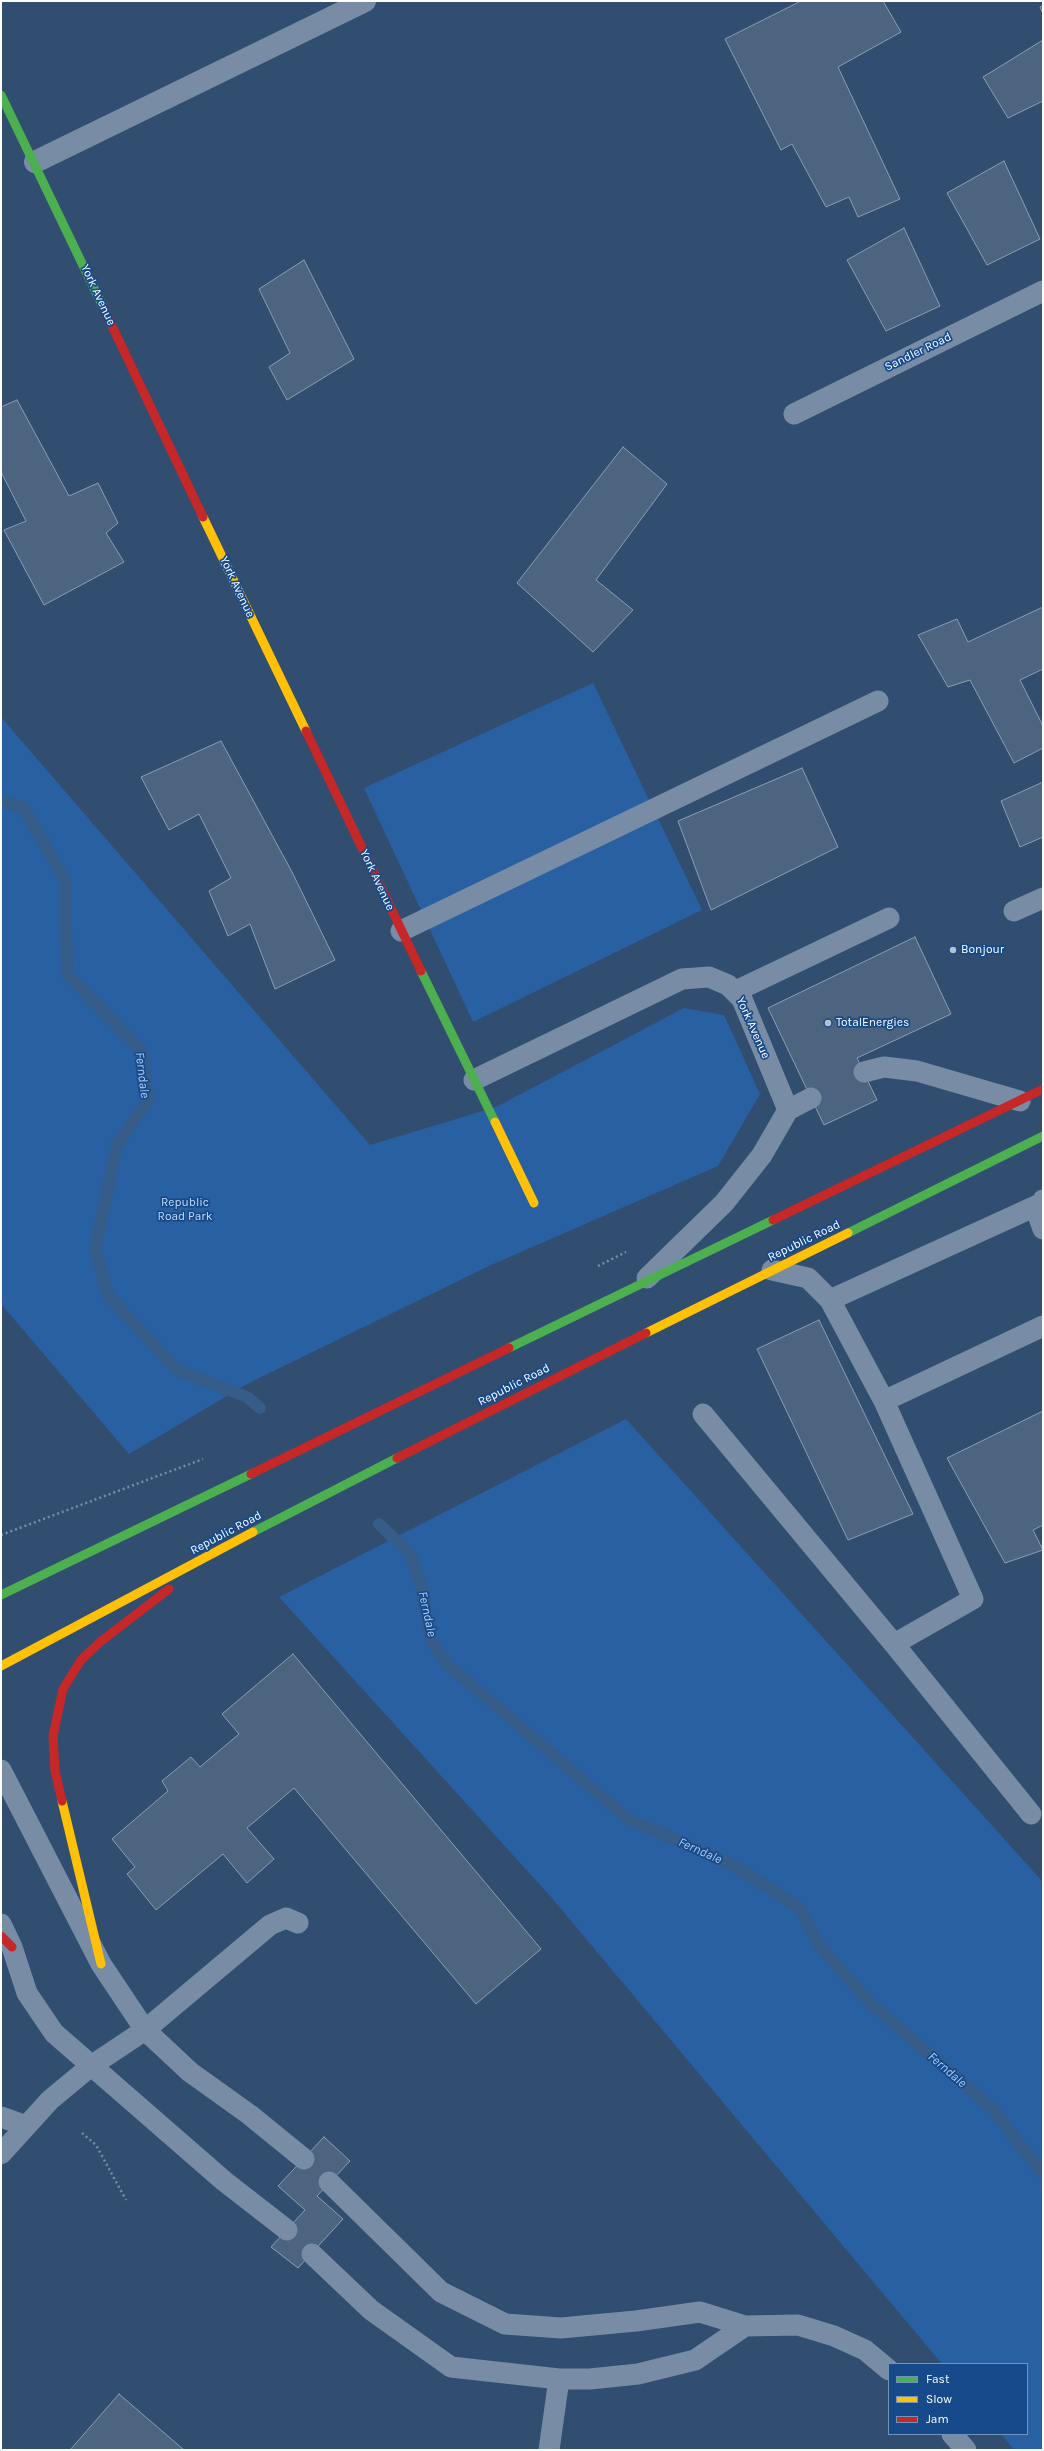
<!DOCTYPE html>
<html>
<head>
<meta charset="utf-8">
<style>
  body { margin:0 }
  #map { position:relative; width:1044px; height:2451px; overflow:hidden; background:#314d70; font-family:Karla,sans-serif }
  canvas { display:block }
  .frame { position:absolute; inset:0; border:2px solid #fff; pointer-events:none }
  .legend { position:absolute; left:888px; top:2363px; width:140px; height:72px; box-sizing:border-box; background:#164a8b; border:1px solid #7392b9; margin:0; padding:5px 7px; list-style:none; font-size:12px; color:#fff }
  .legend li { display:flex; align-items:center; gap:8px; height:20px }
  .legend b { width:20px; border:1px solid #7392b9 }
</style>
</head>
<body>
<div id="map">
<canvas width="1044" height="2451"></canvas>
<div class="frame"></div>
<ul class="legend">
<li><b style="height:5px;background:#4caf50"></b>Fast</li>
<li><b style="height:5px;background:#ffc107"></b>Slow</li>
<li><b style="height:5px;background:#c62828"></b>Jam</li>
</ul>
</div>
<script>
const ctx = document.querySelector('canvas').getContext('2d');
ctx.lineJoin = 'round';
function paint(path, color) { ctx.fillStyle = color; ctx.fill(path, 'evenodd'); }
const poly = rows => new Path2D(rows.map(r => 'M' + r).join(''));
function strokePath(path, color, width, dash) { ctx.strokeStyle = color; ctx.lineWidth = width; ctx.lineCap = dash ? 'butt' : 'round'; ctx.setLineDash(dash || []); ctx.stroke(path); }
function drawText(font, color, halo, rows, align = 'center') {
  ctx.font = font + ' Karla,sans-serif'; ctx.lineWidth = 3.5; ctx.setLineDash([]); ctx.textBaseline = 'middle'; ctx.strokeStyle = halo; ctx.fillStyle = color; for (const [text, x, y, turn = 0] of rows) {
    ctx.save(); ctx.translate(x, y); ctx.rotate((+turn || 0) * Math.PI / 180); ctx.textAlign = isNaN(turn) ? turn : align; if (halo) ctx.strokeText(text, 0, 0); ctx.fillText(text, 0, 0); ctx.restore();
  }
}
paint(poly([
  [593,683,702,910,473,1022,364,788],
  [1,717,370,1145,496,1107,684,1008,724,1015,760,1094,718,1166,489,1266,249,1383,129,1454,1,1304],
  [626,1419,1043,1882,1043,2450,1014,2450,1001,2434,1027,2434,1027,2364,942,2364,551,1897,279,1597]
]), '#2960a1');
strokePath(poly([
  [1,801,24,808,65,880,67,974,141,1050,148,1100,117,1145,95,1249,108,1295,177,1370,247,1397,260,1408],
  [379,1524,411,1555,423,1593,431,1640,447,1664,628,1819,733,1865,800,1908,819,1945,871,2004,993,2109,1043,2174]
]), '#365c8a', 12);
const building = poly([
  [801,1,883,1,901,32,838,67,900,199,858,217,849,197,826,207,792,144,781,150,725,39,801,1],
  [1043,5,1043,14,1040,7,1043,5],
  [1043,40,1043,101,1008,118,983,77,1043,40],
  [1004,161,1040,239,987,265,947,193,1004,161],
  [904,228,940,306,886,331,847,260,904,228],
  [304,260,354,359,287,400,269,367,290,353,259,289,304,260],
  [17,400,69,496,98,483,118,523,106,533,124,562,44,605,4,530,26,521,1,472,1,407,17,400],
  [623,447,667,484,596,580,633,610,593,652,517,583,623,447],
  [1043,607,1043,669,1020,680,1043,726,1043,748,1014,763,970,680,948,687,918,635,957,619,968,642,1043,607],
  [221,741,292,872,335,960,275,989,250,924,228,936,209,891,231,878,199,814,169,830,141,777,221,741],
  [802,768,838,847,711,910,678,821,802,768],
  [1043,782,1043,837,1020,847,1001,801,1043,782],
  [915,937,951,1014,857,1058,877,1100,824,1125,768,1008,915,937],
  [819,1320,913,1514,848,1540,757,1349,819,1320],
  [1043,1411,1043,1525,1033,1530,1043,1550,1005,1563,947,1458,1043,1411],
  [293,1654,541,1949,476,2004,294,1788,247,1828,274,1859,247,1883,223,1854,156,1910,127,1874,135,1867,112,1839,168,1791,162,1781,191,1757,200,1767,239,1734,222,1714,293,1654],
  [324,2137,350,2161,317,2196,343,2219,298,2268,271,2247,305,2210,278,2186,324,2137],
  [119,2394,184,2450,70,2450,119,2394]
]);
paint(building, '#4d6480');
strokePath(building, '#8c9db3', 1);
strokePath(poly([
  [598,1266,626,1252],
  [1,1535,203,1459],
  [82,2133,96,2145,126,2200]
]), '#788da5', 2.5, [2, 3]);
strokePath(poly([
  [794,414,1043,291],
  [1014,911,1043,898],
  [401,931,878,701],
  [736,991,889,918],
  [864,1072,884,1067,917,1071,1020,1101],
  [474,1080,682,979,709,977,728,985,742,999,788,1110],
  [1043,1200,1038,1215,1043,1229],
  [647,1278,724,1203,762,1155,788,1110,811,1098],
  [830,1300,1040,1204],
  [884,1401,1043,1326],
  [703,1414,894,1644,973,1599,884,1401,830,1300,808,1278,772,1270],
  [894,1644,1031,1814],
  [1,1770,101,1964,145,2030,190,2072,250,2115,304,2159],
  [1,1924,12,1947,27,1993,54,2033,224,2181,287,2230],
  [1,2117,26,2126],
  [1,2154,50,2100,91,2066,145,2030,270,1925,286,1918,298,1923],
  [329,2182,441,2292,505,2324,561,2328,636,2321,700,2312,745,2326,798,2325,834,2336,865,2350,889,2370],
  [312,2254,371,2310,451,2367,559,2379,590,2379,638,2374,695,2360,745,2326],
  [952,2434,966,2450],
  [549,2450,559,2379]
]), '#788da5', 21);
strokePath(poly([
  [35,162,365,1]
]), '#788da5', 22);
strokePath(poly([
  [1,95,103,307],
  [421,971,495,1122],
  [848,1233,1043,1136],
  [509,1348,773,1220],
  [253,1532,397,1458],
  [1,1595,251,1474]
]), '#4caf50', 9);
strokePath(poly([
  [203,517,306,731],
  [495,1122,534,1203],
  [646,1333,848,1233],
  [1,1666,253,1532],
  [62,1801,101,1964]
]), '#ffc107', 9);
strokePath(poly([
  [103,307,203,517],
  [306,731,421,971],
  [773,1220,1043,1089],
  [397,1458,646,1333],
  [251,1474,509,1348],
  [62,1801,55,1771,53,1736,63,1689,81,1660,100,1642,169,1589],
  [1,1936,12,1947]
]), '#c62828', 9);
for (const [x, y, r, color] of [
  [953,950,4,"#b7c1cd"],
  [828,1023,4,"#b7c1cd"]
]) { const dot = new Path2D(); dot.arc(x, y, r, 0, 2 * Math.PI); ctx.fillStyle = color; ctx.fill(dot); strokePath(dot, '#164a8b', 1.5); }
drawText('12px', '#fff', '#164a8b', [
  ["York Avenue",98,295,65],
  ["Sandler Road",918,352,-26],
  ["York Avenue",237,587,65],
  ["York Avenue",377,880,65],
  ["York Avenue",753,1028,66],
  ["Republic Road",804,1241,-26],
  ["Republic Road",514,1385,-27],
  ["Republic Road",226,1533,-28]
]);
drawText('12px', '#fff', '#164a8b', [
  ["Bonjour",961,950],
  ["TotalEnergies",836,1023]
], 'left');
drawText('12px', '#c5defb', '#164a8b', [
  ["Republic",185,1203],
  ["Road Park",185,1217]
]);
drawText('italic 13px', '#abcef6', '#164a8b', [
  ["Ferndale",142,1075,83],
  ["Ferndale",427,1614,78],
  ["Ferndale",700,1851,24],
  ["Ferndale",947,2070,41]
]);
</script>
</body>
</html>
